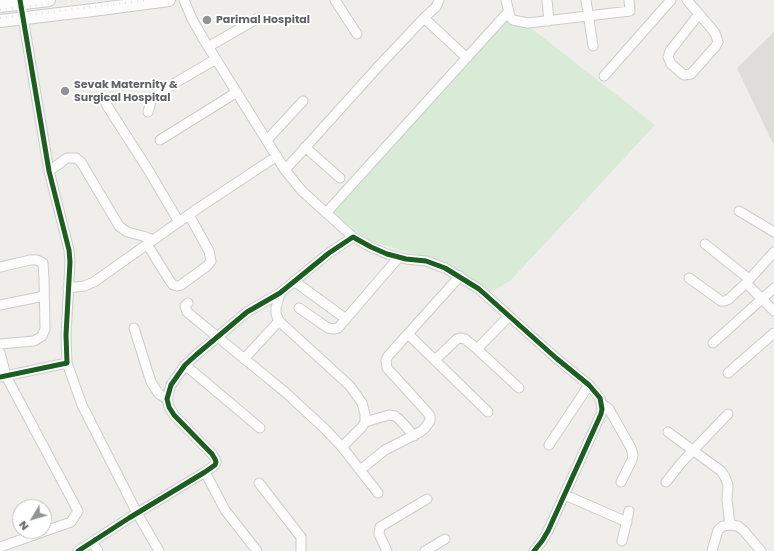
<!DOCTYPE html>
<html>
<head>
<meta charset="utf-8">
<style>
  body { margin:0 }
  #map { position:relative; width:774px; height:551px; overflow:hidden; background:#efeeea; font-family:Poppins,sans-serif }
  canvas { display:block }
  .north { position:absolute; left:12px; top:499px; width:40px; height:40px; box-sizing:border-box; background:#fff; border:1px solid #bfc1c3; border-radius:50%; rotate:232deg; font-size:11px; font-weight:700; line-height:16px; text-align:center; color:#5f6368 }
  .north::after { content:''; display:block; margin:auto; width:14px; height:18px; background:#919496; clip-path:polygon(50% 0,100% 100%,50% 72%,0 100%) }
</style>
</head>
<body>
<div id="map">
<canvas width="774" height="551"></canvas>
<div class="north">N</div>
</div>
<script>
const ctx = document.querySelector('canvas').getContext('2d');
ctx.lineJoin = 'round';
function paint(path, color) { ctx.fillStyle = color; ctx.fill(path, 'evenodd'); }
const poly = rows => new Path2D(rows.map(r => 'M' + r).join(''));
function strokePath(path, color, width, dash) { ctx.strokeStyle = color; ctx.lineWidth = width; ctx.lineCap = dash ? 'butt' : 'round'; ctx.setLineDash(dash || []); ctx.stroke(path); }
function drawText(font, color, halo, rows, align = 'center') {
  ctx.font = font + ' Poppins,sans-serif'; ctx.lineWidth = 4; ctx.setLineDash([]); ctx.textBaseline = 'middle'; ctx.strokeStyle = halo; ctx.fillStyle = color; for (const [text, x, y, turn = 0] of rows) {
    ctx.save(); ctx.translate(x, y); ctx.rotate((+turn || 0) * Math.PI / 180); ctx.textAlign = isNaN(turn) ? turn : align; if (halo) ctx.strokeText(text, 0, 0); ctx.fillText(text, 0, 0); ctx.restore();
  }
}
paint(poly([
  [774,32,774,146,737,68]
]), '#dfddda');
paint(poly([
  [503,14,527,25,655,125,511,280,491,292,449,264,366,240,331,210]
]), '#d8ebd6');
const street = poly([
  [184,0,192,19,204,40,285,170,302,191,353,237],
  [335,0,357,34],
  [506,0,510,17,513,20,528,23,630,11,629,0],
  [547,0,549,21],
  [586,0,593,46],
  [687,0,705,21,715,33,718,42,715,47,691,74,684,75,671,64,668,57,670,51,699,14],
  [424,18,467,58],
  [208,47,258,18],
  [604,76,671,0],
  [106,104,147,168,179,222],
  [148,112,152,98,158,93,216,59],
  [160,140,237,92],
  [267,140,303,101],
  [305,147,340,178],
  [285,170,376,69,424,18,436,7,439,0],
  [49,171,67,158,76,158,81,162,119,226,127,232,143,236,153,240],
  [739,211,774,232],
  [326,213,509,11],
  [147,244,168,278,173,285,177,286,181,285,207,266,211,261,209,251,189,215],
  [705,244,749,279],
  [0,267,30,260,37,260,43,263,44,278,45,329,42,336,34,341,0,344],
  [689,278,721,301,725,301,729,299,746,283,774,252],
  [294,281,346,319],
  [746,283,774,311],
  [68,288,84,286,94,282,197,209,277,156],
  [280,293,276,308,276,314,279,321,350,386,362,403,365,414,365,422,362,427,342,447],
  [188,303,185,306,187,312,285,392,325,429,342,447,378,493],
  [0,305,44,296],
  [299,308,328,328,333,329,338,328,399,257],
  [134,328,151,382,159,394,167,399],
  [408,334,488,412],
  [713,343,774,288],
  [477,349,509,316],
  [0,353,6,376,78,511,71,522,0,547],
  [244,359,279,321],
  [435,360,457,339,460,338,465,339,477,349,519,388],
  [67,363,82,405,137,513,159,551],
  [185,365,260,428],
  [728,373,774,333],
  [0,377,67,363,66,335,70,262,69,250,49,171,20,0],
  [601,403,609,409,631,448,633,455,632,460,621,482],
  [365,422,389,415,395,416,399,419,414,436],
  [668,432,721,471,725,477,728,485,727,500,730,525],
  [549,445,589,385],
  [360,470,385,450,420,432,424,429,430,421,430,416,427,412,387,368,386,360,388,356,460,276],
  [205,472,225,510,257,551],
  [666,482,682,462,728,414],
  [259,483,301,537,301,551],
  [565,495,627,522],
  [622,541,629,511],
  [92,542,98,551],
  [78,551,129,518,205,472,215,465,216,462,215,459,212,454,174,415,169,407,167,399,171,385,185,365,196,355,247,312,280,293,329,253,353,237,371,247,387,254,406,259,426,261,445,268,479,289,556,358,589,385,600,398,602,409,601,414,548,531,542,541,534,551],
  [387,551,379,534,380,527,427,499],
  [425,551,445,539],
  [712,551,718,530,723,526,730,525,738,526,744,531,761,551]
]);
const secondary = poly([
  [0,6,49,0],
  [0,21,93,10,169,0]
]);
strokePath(street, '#cbcccc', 11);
strokePath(secondary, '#cacacb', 14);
strokePath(street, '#fdfcfc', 9);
strokePath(secondary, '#fdfcfc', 12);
strokePath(poly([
  [0,10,78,0],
  [0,18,149,0]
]), '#e4e4e4', 2.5, [1, 5]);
strokePath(poly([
  [0,377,67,363,66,335,70,262,69,250,49,171,20,0],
  [78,551,129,518,205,472,215,465,216,462,215,459,212,454,174,415,169,407,167,399,171,385,185,365,196,355,247,312,280,293,329,253,353,237,371,247,387,254,406,259,426,261,445,268,479,289,556,358,589,385,600,398,602,409,601,414,548,531,542,541,534,551]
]), '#1b5e20', 5);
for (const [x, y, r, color] of [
  [207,20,5,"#919496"],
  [65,91,5,"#919496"]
]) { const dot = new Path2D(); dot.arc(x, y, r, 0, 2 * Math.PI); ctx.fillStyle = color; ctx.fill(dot); strokePath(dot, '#fff', 1.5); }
drawText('bold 11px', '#5f6368', '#fff', [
  ["Parimal Hospital",216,20],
  ["Sevak Maternity &",74,85],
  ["Surgical Hospital",74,98]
], 'left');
</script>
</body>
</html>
